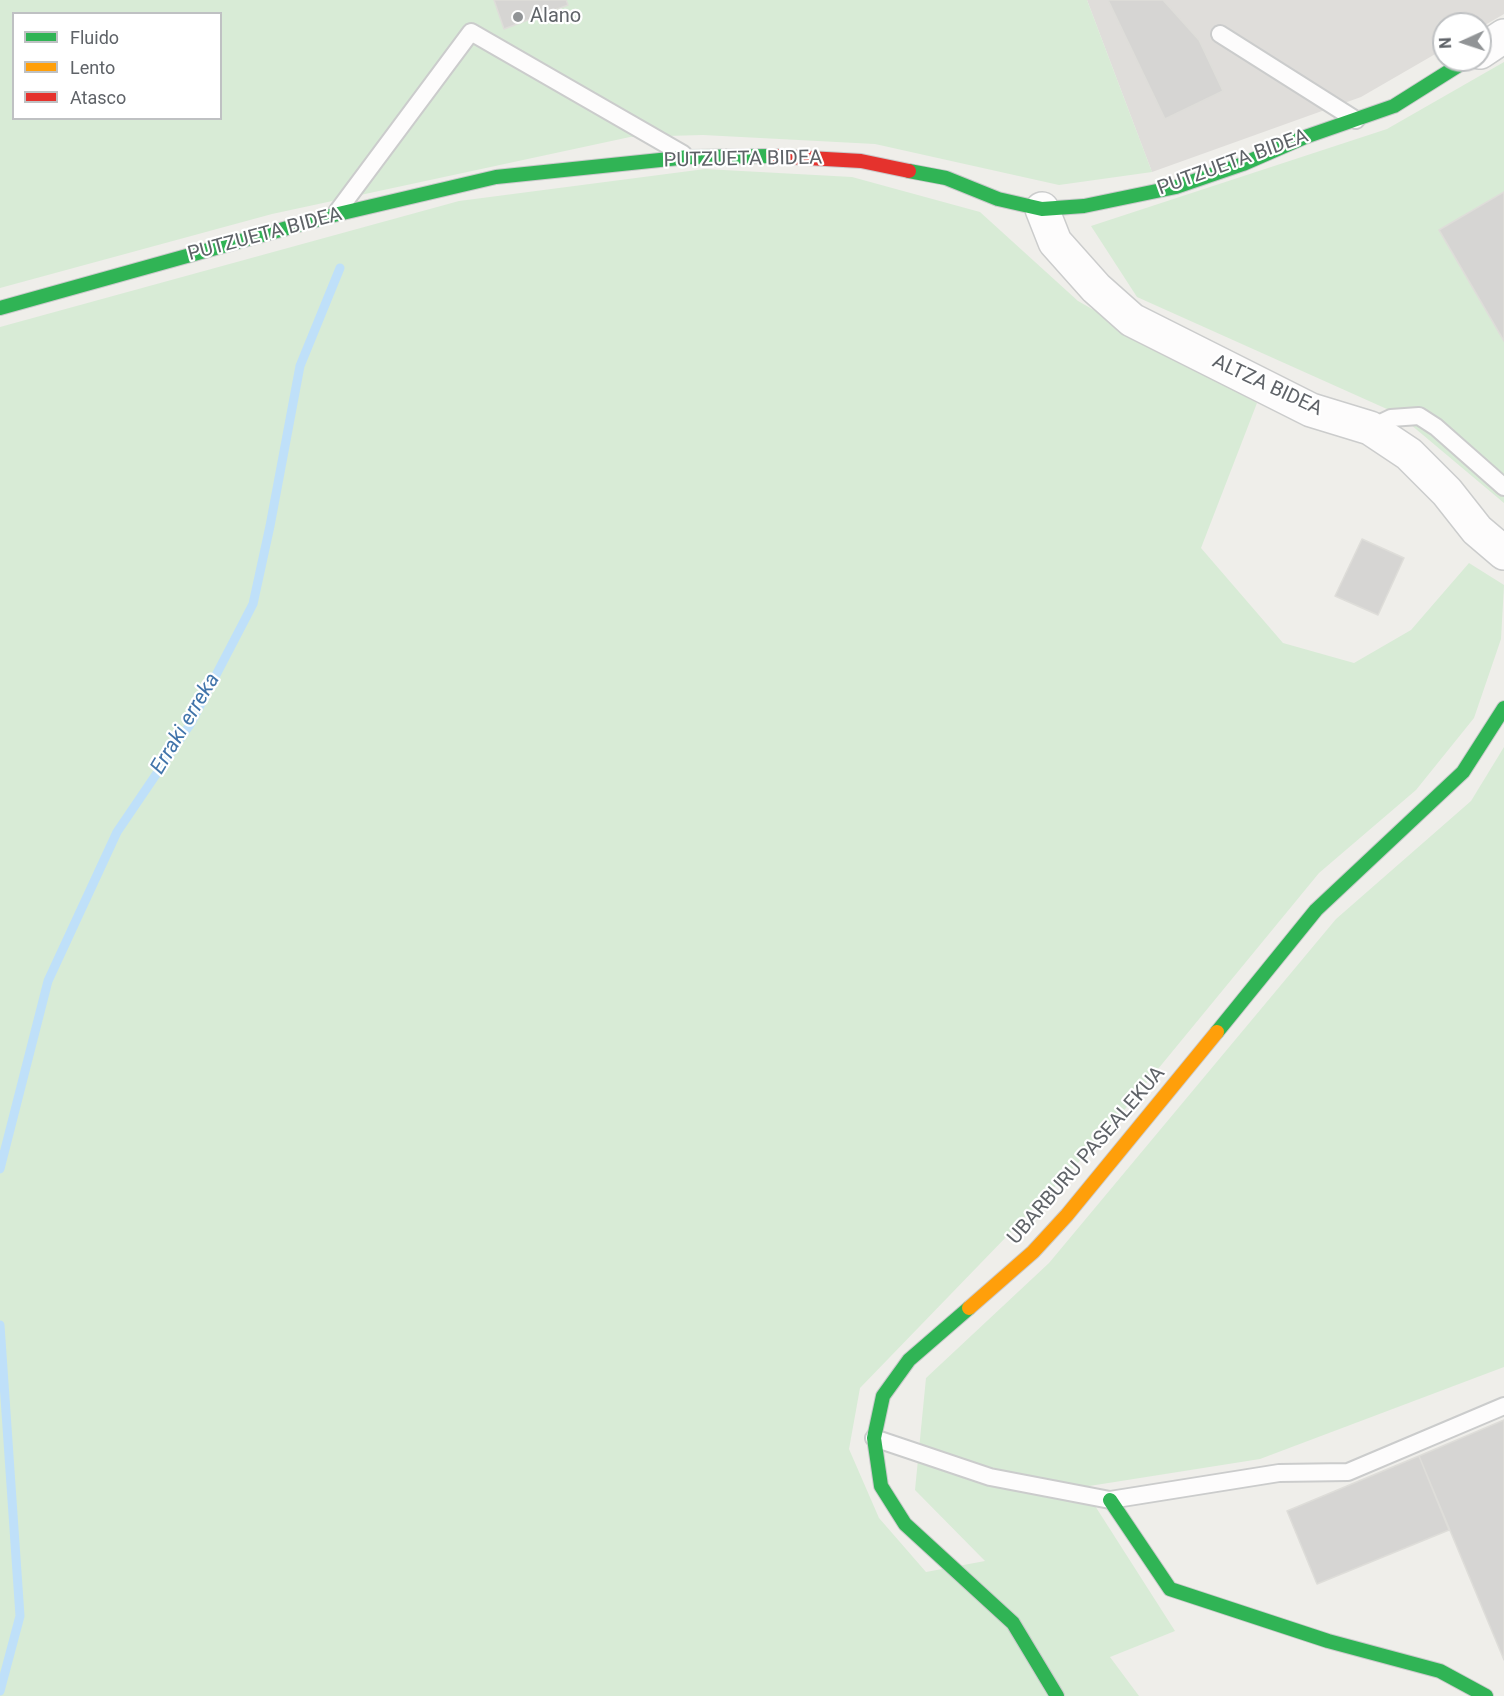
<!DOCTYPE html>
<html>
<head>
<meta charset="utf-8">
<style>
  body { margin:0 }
  #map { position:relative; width:1504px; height:1696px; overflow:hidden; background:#efeeea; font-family:Roboto,sans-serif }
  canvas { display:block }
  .legend { position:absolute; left:12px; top:12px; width:210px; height:108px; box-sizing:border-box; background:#fff; border:2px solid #bfc1c3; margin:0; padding:8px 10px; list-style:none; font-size:18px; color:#5f6368 }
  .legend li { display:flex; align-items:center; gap:12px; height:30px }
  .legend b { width:30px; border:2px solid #bfc1c3 }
  .north { position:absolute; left:1432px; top:12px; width:60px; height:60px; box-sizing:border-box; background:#fff; border:2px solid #bfc1c3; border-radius:50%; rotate:267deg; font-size:16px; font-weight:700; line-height:24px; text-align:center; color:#5f6368 }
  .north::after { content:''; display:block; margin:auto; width:21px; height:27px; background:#919496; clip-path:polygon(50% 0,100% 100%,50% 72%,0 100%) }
</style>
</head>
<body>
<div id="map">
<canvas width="1504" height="1696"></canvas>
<ul class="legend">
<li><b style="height:8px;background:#30b455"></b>Fluido</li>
<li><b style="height:8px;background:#ff9f0a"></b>Lento</li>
<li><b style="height:8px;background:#e5322d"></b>Atasco</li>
</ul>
<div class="north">N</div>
</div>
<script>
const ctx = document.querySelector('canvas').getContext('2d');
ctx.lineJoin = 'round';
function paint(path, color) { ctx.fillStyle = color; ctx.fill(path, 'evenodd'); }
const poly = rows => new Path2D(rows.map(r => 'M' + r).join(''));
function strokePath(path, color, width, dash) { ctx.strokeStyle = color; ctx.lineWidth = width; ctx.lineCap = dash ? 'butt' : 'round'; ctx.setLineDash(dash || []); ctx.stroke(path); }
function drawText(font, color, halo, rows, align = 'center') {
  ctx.font = font + ' Roboto,sans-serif'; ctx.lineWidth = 4.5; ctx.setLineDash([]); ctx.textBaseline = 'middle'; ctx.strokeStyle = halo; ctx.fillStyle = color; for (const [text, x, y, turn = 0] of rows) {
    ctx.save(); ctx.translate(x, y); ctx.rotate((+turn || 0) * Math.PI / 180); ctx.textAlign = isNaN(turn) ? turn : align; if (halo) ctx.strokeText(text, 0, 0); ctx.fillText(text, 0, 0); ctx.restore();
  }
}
paint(poly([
  [1087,0,1504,0,1504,14,1480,28,1480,24,1444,24,1444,49,1361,97,1152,172]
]), '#dfddda');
paint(poly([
  [0,0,1087,0,1152,172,1059,185,875,144,703,135,630,137,272,214,0,288],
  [14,14,220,14,220,118,14,118],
  [1504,62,1504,503,1398,414,1137,297,1091,226,1387,129],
  [705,169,852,177,980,212,1078,301,1257,403,1201,548,1283,643,1354,663,1411,630,1469,563,1504,585,1501,639,1474,718,1416,790,1319,873,1098,1142,860,1388,849,1449,879,1518,926,1572,985,1561,915,1490,926,1378,1049,1263,1336,919,1471,801,1504,747,1504,1367,1260,1459,1083,1487,1175,1631,1110,1657,1139,1696,0,1696,0,327,459,201]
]), '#d8ebd6');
strokePath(poly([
  [0,1169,48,981,117,832,191,723,253,604,270,526,300,366,340,268],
  [0,1325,20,1616,0,1691]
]), '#bfe0f9', 9);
const building = poly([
  [494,0,566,0,568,5,504,29,494,0],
  [1108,0,1163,0,1199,40,1223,91,1165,119,1108,0],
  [1504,192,1504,341,1439,230,1504,192],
  [1362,539,1404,558,1378,615,1335,596,1362,539],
  [1504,1420,1504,1660,1419,1456,1504,1420],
  [1419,1456,1449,1530,1317,1584,1287,1511,1419,1456]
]);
paint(building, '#d6d5d3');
strokePath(building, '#deddd9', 1.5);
const lane = poly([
  [1220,34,1356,120],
  [337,212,471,32,683,154],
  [1370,428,1391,418,1419,416,1436,427,1504,487],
  [874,1438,990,1477,1110,1500,1279,1473,1348,1472,1504,1406]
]);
const street = poly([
  [1480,52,1504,36],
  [1042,209,1055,242,1096,288,1132,320,1311,410,1370,428,1409,454,1447,492,1477,530,1504,553]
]);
const fast = poly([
  [909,171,946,178,998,199,1042,209,1084,206,1176,187,1243,164,1305,137,1394,106,1467,60],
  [0,308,334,215,496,177,689,157,773,156],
  [1217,1032,1316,910,1463,772,1504,708],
  [969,1308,909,1360,883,1396,874,1438,881,1486,905,1524,1013,1623,1057,1696],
  [1110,1500,1170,1589,1328,1641,1440,1671,1486,1696]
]);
const slow = poly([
  [969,1308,1033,1252,1067,1215,1217,1032]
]);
const jam = poly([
  [773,156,861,161,909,171]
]);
strokePath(lane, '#cbcccc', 20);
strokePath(street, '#cbcccc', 36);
strokePath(fast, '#cacacb', 16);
strokePath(slow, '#cacacb', 16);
strokePath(jam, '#cacacb', 16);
strokePath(lane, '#fdfcfc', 16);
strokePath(street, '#fdfcfc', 33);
strokePath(fast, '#30b455', 14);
strokePath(slow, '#ff9f0a', 14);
strokePath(jam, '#e5322d', 14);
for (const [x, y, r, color] of [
  [518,17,6,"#919496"]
]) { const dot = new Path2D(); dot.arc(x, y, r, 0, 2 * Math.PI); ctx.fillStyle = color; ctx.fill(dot); strokePath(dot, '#fff', 2); }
drawText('20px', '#5f6368', '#fff', [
  ["Alano",530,17]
], 'left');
drawText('20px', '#5f6368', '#fff', [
  ["PUTZUETA BIDEA",743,160,-1],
  ["PUTZUETA BIDEA",1233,163,-20],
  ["PUTZUETA BIDEA",265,235,-15],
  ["ALTZA BIDEA",1267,386,25],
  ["UBARBURU PASEALEKUA",1087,1156,-49]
]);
drawText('italic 21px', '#4174aa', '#fff', [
  ["Erraki erreka",186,724,-59]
]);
</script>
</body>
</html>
